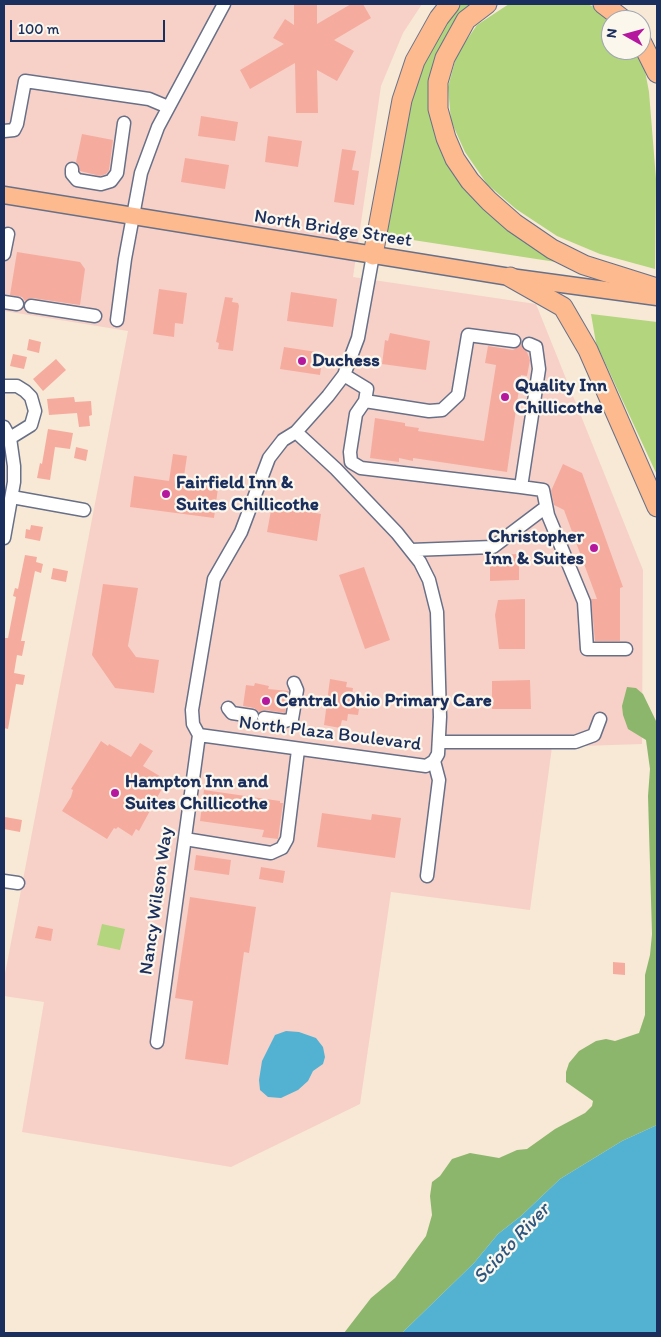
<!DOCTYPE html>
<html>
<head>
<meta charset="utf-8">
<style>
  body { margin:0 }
  #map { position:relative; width:661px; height:1337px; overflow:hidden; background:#f7e9d5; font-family:Itim,sans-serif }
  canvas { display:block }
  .frame { position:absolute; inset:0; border:5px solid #1b2f5e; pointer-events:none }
  .north { position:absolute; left:601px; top:10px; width:50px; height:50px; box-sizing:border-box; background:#fbf7ec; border:1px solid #a1a7b3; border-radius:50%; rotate:277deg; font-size:14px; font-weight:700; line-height:20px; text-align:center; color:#1b2f5e }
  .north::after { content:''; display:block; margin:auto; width:18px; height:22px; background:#b5179e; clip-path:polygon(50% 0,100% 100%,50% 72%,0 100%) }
  .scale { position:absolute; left:10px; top:20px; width:155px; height:22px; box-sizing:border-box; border:2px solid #1b2f5e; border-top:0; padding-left:6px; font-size:15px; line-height:18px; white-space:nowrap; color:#1b2f5e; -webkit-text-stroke:4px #fbf7ec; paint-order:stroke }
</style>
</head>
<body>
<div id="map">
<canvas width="661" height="1337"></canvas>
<div class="frame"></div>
<div class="north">N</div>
<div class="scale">100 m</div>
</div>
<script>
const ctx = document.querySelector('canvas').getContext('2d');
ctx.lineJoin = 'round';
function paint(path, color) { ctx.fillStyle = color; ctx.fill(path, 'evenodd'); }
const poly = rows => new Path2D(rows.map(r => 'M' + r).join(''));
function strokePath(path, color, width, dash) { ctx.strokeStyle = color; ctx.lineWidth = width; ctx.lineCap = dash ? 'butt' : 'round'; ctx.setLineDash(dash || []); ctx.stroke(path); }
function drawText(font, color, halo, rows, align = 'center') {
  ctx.font = font + ' Itim,sans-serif'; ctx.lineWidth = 4.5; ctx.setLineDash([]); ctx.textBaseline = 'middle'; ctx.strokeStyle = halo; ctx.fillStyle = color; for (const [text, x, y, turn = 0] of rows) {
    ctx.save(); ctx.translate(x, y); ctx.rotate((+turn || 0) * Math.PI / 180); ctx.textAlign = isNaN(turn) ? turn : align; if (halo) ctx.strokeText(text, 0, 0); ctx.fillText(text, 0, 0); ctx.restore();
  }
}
paint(poly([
  [4,4,422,4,403,33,381,86,353,277,536,304,643,570,642,744,552,747,530,910,391,892,360,1104,231,1167,22,1132,44,1002,4,996,4,979,128,331,4,311]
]), '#f7d1c8');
paint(poly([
  [456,4,476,4,439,56,445,153,569,264,387,236,407,114,417,78,431,44],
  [509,4,587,4,603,10,611,20,611,50,637,50,643,60,649,92,656,179,655,269,600,254,557,236,516,209,487,184,465,152,451,121,448,87,457,54,477,25],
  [591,314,657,322,657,475,596,343],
  [102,924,125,929,120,950,97,945]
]), '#b2d57e');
paint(poly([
  [627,687,636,688,643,694,657,723,657,1125,622,1141,560,1179,521,1216,498,1234,474,1263,402,1333,344,1333,371,1298,395,1278,426,1236,432,1215,430,1196,432,1182,440,1176,452,1159,470,1153,499,1158,517,1150,527,1149,555,1129,585,1113,592,1106,593,1101,566,1082,566,1072,569,1063,579,1051,596,1041,606,1039,615,1041,639,1033,645,1015,645,975,650,955,652,934,648,796,650,769,646,740,628,729,623,715,622,706]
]), '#8db66d');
paint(poly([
  [286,1031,299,1032,316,1038,323,1047,325,1057,323,1064,313,1071,308,1081,298,1090,281,1098,268,1097,260,1090,259,1080,262,1061,275,1035],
  [657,1125,657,1333,402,1333,474,1263,498,1234,521,1216,560,1179,622,1141]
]), '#53b2d2');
paint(poly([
  [294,4,317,4,317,24,351,4,363,4,371,18,334,40,354,51,337,81,317,70,318,113,296,113,295,63,250,89,240,70,284,44,273,38,285,19,294,25],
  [201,116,238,122,235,141,198,136],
  [82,134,113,140,109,170,106,174,100,176,80,171,76,162],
  [268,136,302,141,298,167,265,162],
  [342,149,356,151,352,170,359,171,354,205,334,202],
  [185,158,229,165,225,189,181,182],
  [17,252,80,262,85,269,80,305,32,298,25,301,22,297,10,295],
  [159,289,187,293,183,324,175,323,174,337,153,334],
  [291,292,337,299,333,327,287,321],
  [225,297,233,298,232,302,238,303,239,306,233,351,218,349,219,343,216,342],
  [390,333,430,341,426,370,382,364,385,340,388,341],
  [29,339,41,342,39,353,27,350],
  [521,345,527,352,530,360,527,376,521,375,507,472,413,458,413,461,399,458,399,462,370,458,375,418,405,423,405,426,419,428,418,431,484,441,496,365,485,363,488,346,513,350],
  [284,347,323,353,320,375,280,369],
  [13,354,27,357,24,369,10,366],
  [56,359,66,370,43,391,33,379],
  [74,397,75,402,91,401,92,415,89,416,90,426,79,427,77,413,49,415,47,399],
  [48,429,73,433,70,449,55,447,50,480,37,478,40,463,42,464],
  [76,447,88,450,86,461,74,458],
  [173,454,187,456,183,483,218,488,214,518,130,507,134,476,169,481],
  [563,464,582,473,623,587,620,588,620,641,595,641,591,599,597,599,564,510,554,505,551,491],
  [272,505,321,514,317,541,267,532],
  [31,525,43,527,40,541,25,538,26,529,30,530],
  [519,554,519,580,490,581,490,555],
  [25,555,37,557,36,562,43,564,41,573,35,571,21,641,25,641,22,656,17,655,14,673,25,675,23,685,16,684,8,729,4,728,4,643,5,638,8,638,16,597,13,596,15,588,18,589],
  [364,567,390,640,365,649,339,575],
  [53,568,68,571,66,582,51,579],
  [103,584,138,588,128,646,136,657,159,660,154,693,115,688,92,655],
  [525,599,525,649,499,649,495,615,498,600],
  [330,679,347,682,346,687,353,688,351,702,360,703,358,715,348,714,347,721,342,720,340,728,324,725],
  [530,680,531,709,492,709,492,681],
  [255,683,269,686,268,689,289,691,285,713,265,710,259,712,254,708,243,706,246,685,254,686],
  [101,741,108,746,109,744,131,757,140,743,153,751,143,766,163,778,161,780,165,783,139,831,136,829,132,836,118,827,116,829,114,828,107,839,62,811,71,797,73,790,71,789],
  [204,790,280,801,280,803,283,803,278,839,262,837,264,830,200,821],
  [322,813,371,820,372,814,401,818,395,858,317,847],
  [5,817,22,820,20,832,4,829],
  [196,855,231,860,229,875,194,870],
  [261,867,285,871,283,883,259,879],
  [190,897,256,907,249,953,244,952,228,1065,185,1059,193,1001,175,998],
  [38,926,53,929,51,941,35,938],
  [613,962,625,963,625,975,613,974]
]), '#f5ac9f');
const minor = poly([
  [4,131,14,130,17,124,25,81,149,99,168,107],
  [72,169,72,174,77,180,101,184,111,181,117,173,124,123],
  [4,254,8,234],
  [4,302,17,304],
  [31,306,95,316],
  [117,320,125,259,141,173,158,127,224,4],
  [514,341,468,335,458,395,442,410,429,411,365,401,356,414,350,452,351,462,361,468,521,487,539,369,536,347,529,344],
  [344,375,367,389,365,401],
  [4,386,17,386,25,391,31,397,35,411,31,425,10,438],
  [4,427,10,438,14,466,14,482,4,538],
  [296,432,336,469,397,533,420,562,429,580,437,612,440,717,438,754,434,761,426,766,199,735,193,724,192,710,214,579,241,532,269,458,283,440,296,432,328,396,344,375,358,338,373,255],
  [521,487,543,490,548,515,584,602,587,649,626,649],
  [12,497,84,510],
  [411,550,493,547,546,507],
  [228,708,232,713,252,716],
  [264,718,285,721,292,719,297,690,294,683],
  [439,742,575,742,594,735,600,719],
  [185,839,271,853,282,848,287,839,298,750],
  [427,876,439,780,434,761],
  [4,881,18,883],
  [157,1042,199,735]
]);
const major = poly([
  [4,195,510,277,657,297]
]);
const highway = poly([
  [487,4,466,20,445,58,438,82,438,109,446,138,455,159,470,181,489,201,514,223,552,249,584,265,657,288],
  [603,4,624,20],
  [641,41,657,73],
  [373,255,402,100,415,61,439,18,450,4],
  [510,277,563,307,588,350,657,507]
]);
strokePath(minor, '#687088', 15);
strokePath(major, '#687088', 19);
strokePath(highway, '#687088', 21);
strokePath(minor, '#fff', 12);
strokePath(major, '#fcba8e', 16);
strokePath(highway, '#fcba8e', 19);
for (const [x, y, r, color] of [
  [302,361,5,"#b5179e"],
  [505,397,5,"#b5179e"],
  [166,494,5,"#b5179e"],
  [594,548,5,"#b5179e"],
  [266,701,5,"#b5179e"],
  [115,793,5,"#b5179e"]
]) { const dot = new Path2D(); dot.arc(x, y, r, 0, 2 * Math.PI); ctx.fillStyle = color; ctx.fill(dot); strokePath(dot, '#fbf7ec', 2); }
drawText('19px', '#1b2f5e', '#fbf7ec', [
  ["North Bridge Street",333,229,9],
  ["North Plaza Boulevard",330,734,7],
  ["Nancy Wilson Way",157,901,-82]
]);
drawText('bold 19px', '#1b2f5e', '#fbf7ec', [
  ["Duchess",312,361],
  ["Quality Inn",515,386],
  ["Chillicothe",515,408],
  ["Fairfield Inn &",176,483],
  ["Suites Chillicothe",176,505],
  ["Christopher",584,537,"right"],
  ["Inn & Suites",584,559,"right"],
  ["Central Ohio Primary Care",276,701],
  ["Hampton Inn and",125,782],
  ["Suites Chillicothe",125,804]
], 'left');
drawText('italic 20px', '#2c5681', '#fbf7ec', [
  ["Scioto River",512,1244,-47]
]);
</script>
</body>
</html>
